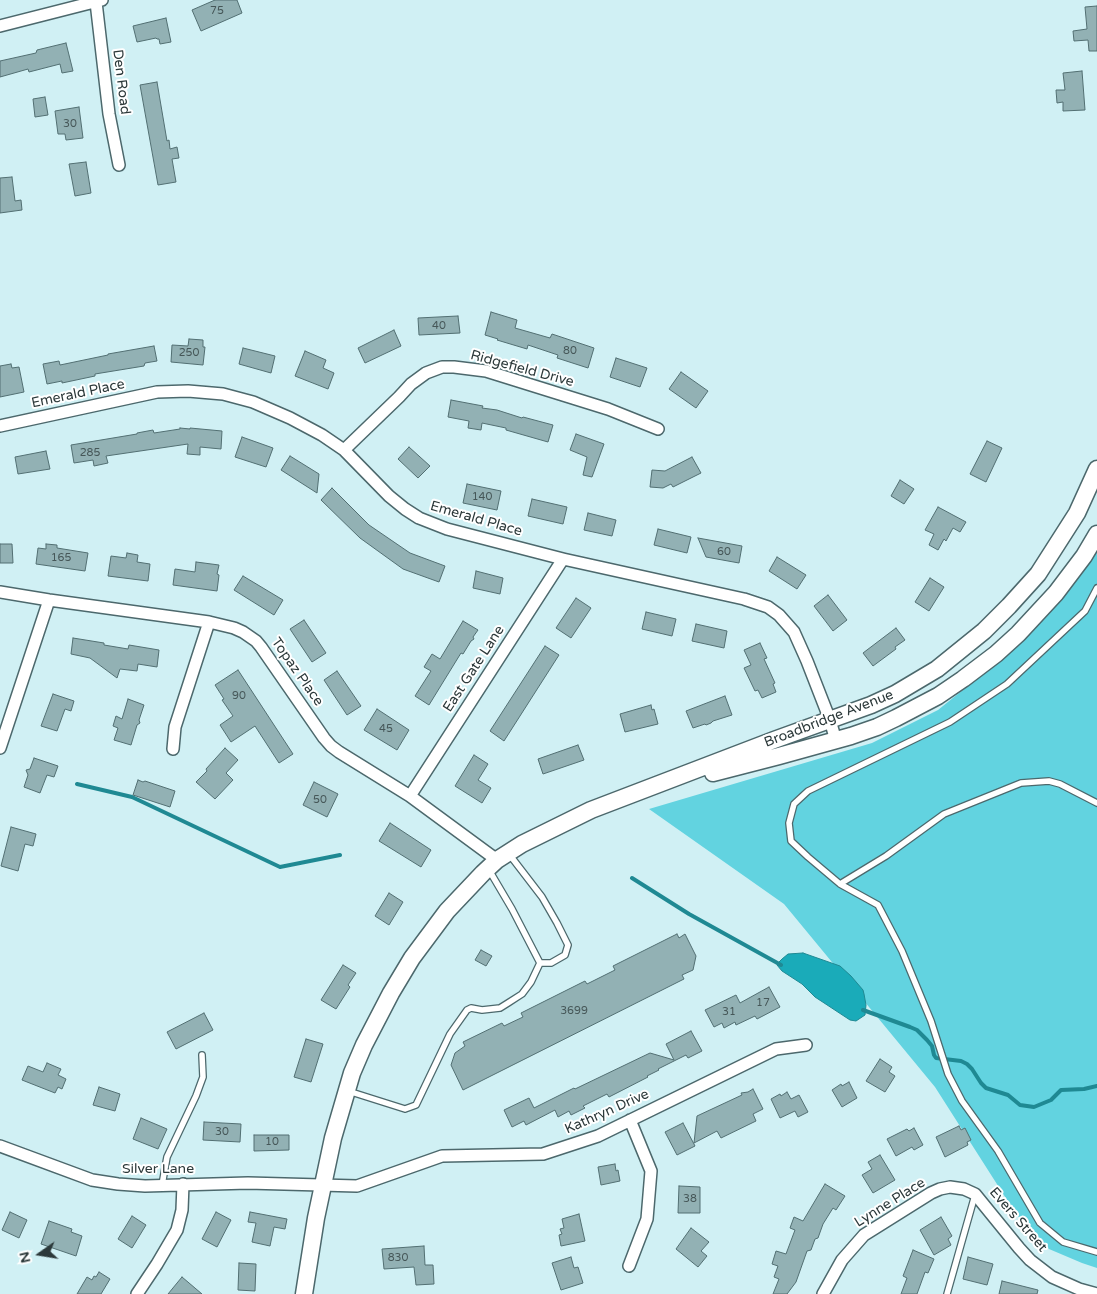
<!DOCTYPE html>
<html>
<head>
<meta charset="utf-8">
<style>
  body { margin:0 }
  #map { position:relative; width:1097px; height:1294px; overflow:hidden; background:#d0f0f4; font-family:"Varela Round",sans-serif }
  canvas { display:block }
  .north { position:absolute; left:15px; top:1229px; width:50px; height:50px; -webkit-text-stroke:4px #fff; paint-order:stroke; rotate:257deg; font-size:14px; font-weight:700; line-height:20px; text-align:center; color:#2c393a }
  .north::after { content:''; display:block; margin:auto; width:18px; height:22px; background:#2c393a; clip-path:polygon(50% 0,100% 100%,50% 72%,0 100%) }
</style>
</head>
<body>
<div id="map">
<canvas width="1097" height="1294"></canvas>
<div class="north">N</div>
</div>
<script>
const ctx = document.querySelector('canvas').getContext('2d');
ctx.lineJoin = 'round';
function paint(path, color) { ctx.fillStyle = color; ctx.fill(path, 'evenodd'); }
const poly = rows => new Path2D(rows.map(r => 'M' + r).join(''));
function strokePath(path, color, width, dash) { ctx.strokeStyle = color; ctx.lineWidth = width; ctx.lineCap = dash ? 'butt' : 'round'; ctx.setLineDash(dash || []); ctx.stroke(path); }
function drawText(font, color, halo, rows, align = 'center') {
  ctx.font = font + ' "Varela Round",sans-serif'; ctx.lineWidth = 4; ctx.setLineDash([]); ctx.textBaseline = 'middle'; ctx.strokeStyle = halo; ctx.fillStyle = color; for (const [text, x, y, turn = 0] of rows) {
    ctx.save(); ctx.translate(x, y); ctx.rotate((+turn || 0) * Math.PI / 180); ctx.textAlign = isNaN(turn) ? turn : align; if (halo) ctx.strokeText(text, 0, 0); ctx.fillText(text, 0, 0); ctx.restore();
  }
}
paint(poly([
  [1097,552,1097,1268,1082,1263,1049,1249,1016,1214,935,1087,784,904,649,809,872,743,938,710,1021,643]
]), '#62d3e0');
const water = poly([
  [803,953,840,966,851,976,863,990,864,994,866,1005,865,1015,856,1021,850,1020,815,997,802,984,782,971,777,965,778,963,782,959,788,954,803,953]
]);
paint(water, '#1aabb9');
strokePath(water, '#1f8993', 1);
strokePath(poly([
  [77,784,132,797,280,867,340,855],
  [632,878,689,914,781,965],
  [863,1010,910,1027,917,1030,927,1040,932,1046,934,1055,936,1058,961,1061,967,1064,972,1069,981,1083,986,1088,1008,1095,1020,1105,1034,1107,1051,1100,1061,1090,1084,1089,1097,1086]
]), '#1f8993', 4);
const building = poly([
  [215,0,237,0,242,13,201,31,192,10,215,0],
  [1097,6,1097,51,1089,51,1088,40,1074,41,1073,31,1087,29,1085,7,1097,6],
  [166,18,171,42,160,44,159,39,157,39,156,38,137,42,133,26,166,18],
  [66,43,73,71,62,73,60,64,29,72,28,69,0,77,0,61,36,53,37,50,66,43],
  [1082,71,1085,110,1063,111,1063,102,1057,103,1056,90,1065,90,1063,73,1082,71],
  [157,82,167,141,169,140,170,149,177,147,179,158,172,159,176,182,158,185,140,85,157,82],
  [45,97,48,115,35,117,33,99,45,97],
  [79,107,83,138,66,140,65,134,58,134,55,111,79,107],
  [86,162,91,193,75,196,69,164,86,162],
  [12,177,15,201,21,200,22,210,0,213,0,178,12,177],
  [491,312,517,320,515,328,550,338,552,334,594,348,588,368,557,358,558,355,528,345,527,349,497,340,498,339,485,335,491,312],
  [458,316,460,333,419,335,418,318,458,316],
  [394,330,401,346,365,363,358,348,394,330],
  [189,339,203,340,203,347,205,347,203,365,171,362,172,345,188,346,189,339],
  [154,346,157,361,145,363,144,366,95,374,95,376,62,383,62,381,47,384,43,364,59,361,60,365,108,355,108,354,154,346],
  [243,348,275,356,271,373,239,364,243,348],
  [305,351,326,360,323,368,334,373,328,389,295,376,305,351],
  [616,358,647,368,640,387,610,377,616,358],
  [11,364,12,368,19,367,24,392,0,397,0,366,11,364],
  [681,372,708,391,696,408,669,389,681,372],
  [451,400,483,406,482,408,497,410,522,418,523,417,553,425,548,442,506,430,506,428,482,423,481,430,468,428,469,421,448,417,451,400],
  [180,428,190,429,190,428,222,431,221,449,200,447,200,455,187,454,188,444,106,456,108,463,94,466,93,460,74,463,71,445,137,434,137,433,153,430,154,433,180,429,180,428],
  [576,434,604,444,592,477,583,475,587,457,570,450,576,434],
  [242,437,273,448,266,467,235,457,242,437],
  [987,441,1002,448,986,482,970,474,987,441],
  [409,447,430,466,418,478,398,459,409,447],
  [46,451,50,469,18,474,15,457,46,451],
  [290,456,319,474,317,493,281,470,290,456],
  [692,457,701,473,673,487,671,484,663,488,650,487,652,470,665,471,692,457],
  [900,480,914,489,904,504,891,496,900,480],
  [467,484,501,491,497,510,463,503,467,484],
  [332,488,369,525,410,553,445,566,439,582,403,569,360,538,321,500,332,488],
  [532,499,567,507,563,524,528,516,532,499],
  [938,507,966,522,960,532,953,528,946,541,944,539,938,550,929,545,934,534,925,530,938,507],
  [588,513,616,520,612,536,584,530,588,513],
  [658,529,691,537,687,553,654,545,658,529],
  [698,538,742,546,739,563,706,557,698,538],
  [0,544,12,544,13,563,0,563,0,544],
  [46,544,57,545,57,548,88,553,85,571,36,564,38,548,46,549,46,544],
  [127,553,138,555,137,562,150,564,148,581,108,576,111,556,126,558,127,553],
  [777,557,806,575,797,589,769,571,777,557],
  [196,562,219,565,217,574,219,575,217,591,173,585,175,569,195,572,196,562],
  [476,571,503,578,500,594,473,588,476,571],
  [243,576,283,600,274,615,234,590,243,576],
  [930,578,944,587,929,611,915,602,930,578],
  [828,595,847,620,833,631,814,606,828,595],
  [576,598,591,608,571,638,556,628,576,598],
  [646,612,676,619,672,636,642,629,646,612],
  [304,620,326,653,312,662,290,629,304,620],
  [463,621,478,630,473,637,474,639,471,641,463,654,461,653,429,705,415,696,431,671,424,667,432,654,440,659,463,621],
  [696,624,727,631,724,648,692,641,696,624],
  [896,628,905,640,895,647,896,649,873,666,863,653,896,628],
  [73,638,104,643,104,645,128,649,129,645,159,650,157,667,138,664,137,671,120,669,117,678,90,658,71,654,73,638],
  [760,643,767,658,764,659,775,683,773,684,776,692,762,698,758,690,755,691,744,668,751,665,744,650,760,643],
  [545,646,559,655,504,741,490,731,545,646],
  [238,670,293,754,279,763,255,726,231,742,220,725,233,716,222,700,224,699,215,685,238,670],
  [337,671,361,706,347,715,324,680,337,671],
  [53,694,74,701,71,711,65,709,57,731,41,726,53,694],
  [725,696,732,715,713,721,711,723,706,725,705,724,693,728,686,711,725,696],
  [128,699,144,705,139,720,140,723,137,725,131,745,114,740,118,728,113,726,116,716,122,719,128,699],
  [651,705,652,710,654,709,658,724,625,732,620,714,651,705],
  [377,709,409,730,397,750,364,730,377,709],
  [578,745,584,760,543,774,538,759,578,745],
  [225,748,238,760,226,773,233,780,215,799,196,782,207,771,206,769,225,748],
  [474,755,488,764,478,780,491,788,482,803,455,786,474,755],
  [34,758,58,766,54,777,47,775,40,793,24,787,28,775,26,770,30,769,34,758],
  [138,780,143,782,145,781,175,791,170,807,133,795,138,780],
  [314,782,338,794,327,817,303,805,314,782],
  [390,823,431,850,421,867,379,841,390,823],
  [11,827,36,834,33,846,25,844,18,871,1,866,11,827],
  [389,893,403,902,389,925,375,916,389,893],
  [677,934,679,938,685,934,696,956,693,970,682,975,684,979,463,1090,451,1065,455,1053,465,1046,463,1042,502,1023,504,1026,523,1017,521,1013,585,981,587,984,615,970,613,966,677,934],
  [481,950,492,956,486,966,475,960,481,950],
  [343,965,356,973,348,985,350,987,336,1009,321,1000,343,965],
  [769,987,780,1007,757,1019,755,1016,736,1025,735,1022,724,1028,722,1023,714,1027,705,1010,736,995,740,1003,769,987],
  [204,1013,213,1030,176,1049,167,1032,204,1013],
  [691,1031,702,1051,688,1058,686,1055,658,1069,659,1070,647,1076,648,1077,609,1097,607,1094,583,1106,585,1108,571,1115,569,1111,558,1117,555,1110,526,1125,524,1121,512,1127,504,1110,529,1098,534,1108,574,1088,575,1089,650,1053,674,1060,666,1044,691,1031],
  [306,1039,323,1044,311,1082,294,1077,306,1039],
  [880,1059,892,1067,889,1072,895,1076,885,1092,866,1081,880,1059],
  [47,1063,61,1069,58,1075,66,1079,62,1089,58,1087,55,1093,22,1080,28,1066,43,1072,47,1063],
  [849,1082,857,1098,842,1107,832,1090,841,1084,842,1086,849,1082],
  [99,1087,120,1094,115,1111,93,1105,99,1087],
  [753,1089,763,1109,753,1114,756,1121,721,1138,717,1131,694,1143,697,1116,742,1095,741,1093,748,1092,753,1089],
  [787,1092,791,1099,799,1095,808,1112,798,1117,795,1111,780,1118,771,1099,780,1094,781,1096,787,1092],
  [141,1118,167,1129,158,1149,133,1139,141,1118],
  [204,1122,241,1124,240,1142,203,1140,204,1122],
  [683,1123,695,1146,677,1155,665,1132,683,1123],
  [959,1126,961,1130,965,1128,971,1140,967,1142,968,1145,945,1157,936,1137,959,1126],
  [914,1128,923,1145,914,1150,912,1147,896,1156,887,1139,907,1129,909,1131,914,1128],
  [254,1135,289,1135,289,1150,254,1151,254,1135],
  [880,1155,895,1180,873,1193,862,1175,872,1169,868,1162,880,1155],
  [615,1164,616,1171,618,1170,620,1181,601,1185,598,1167,615,1164],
  [825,1184,845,1196,836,1210,833,1208,823,1224,818,1238,815,1239,811,1250,807,1251,796,1282,787,1294,773,1294,779,1279,774,1277,778,1266,772,1264,776,1251,786,1254,795,1230,790,1228,794,1217,803,1221,825,1184],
  [679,1186,700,1187,700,1213,678,1213,679,1186],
  [10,1212,27,1220,19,1238,2,1230,10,1212],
  [216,1212,231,1220,217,1247,202,1239,216,1212],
  [250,1212,287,1219,285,1229,274,1227,270,1246,252,1242,256,1223,248,1222,250,1212],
  [579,1214,585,1241,561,1246,559,1235,562,1234,560,1229,564,1228,562,1219,579,1214],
  [132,1216,146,1225,132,1248,118,1239,132,1216],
  [941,1217,952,1236,948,1239,951,1245,934,1255,920,1230,941,1217],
  [49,1221,72,1229,71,1232,82,1236,76,1256,41,1244,49,1221],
  [691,1228,709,1242,701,1251,707,1256,698,1267,676,1249,691,1228],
  [424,1246,425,1265,433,1265,434,1284,416,1285,414,1267,384,1269,382,1249,424,1246],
  [913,1250,934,1259,928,1273,925,1272,917,1294,901,1294,907,1278,903,1276,913,1250],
  [571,1257,574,1268,578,1267,583,1283,561,1290,552,1263,571,1257],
  [968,1257,993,1264,987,1285,963,1279,968,1257],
  [239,1263,256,1264,255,1291,238,1290,239,1263],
  [99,1272,110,1279,101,1294,77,1294,87,1277,92,1280,94,1276,96,1277,99,1272],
  [182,1277,202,1294,168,1294,182,1277],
  [1002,1281,1038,1290,1037,1294,999,1294,1002,1281]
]);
paint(building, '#92b1b4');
strokePath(building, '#526f72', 1);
const lane = poly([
  [1097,588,1085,611,1007,684,950,722,808,791,794,804,789,823,791,841,808,857,840,884,878,905,902,951,931,1021,948,1074,962,1101,998,1151,1040,1223,1063,1242,1097,1252],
  [489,870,512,909,540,963,551,963,565,955,568,945,557,923,542,897,509,854],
  [840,884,886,856,944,814,1021,783,1049,781,1060,784,1097,803],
  [348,1091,405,1109,416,1105,450,1034,467,1010,471,1008,482,1010,500,1008,508,1003,522,994,531,982,540,963],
  [162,1185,167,1157,196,1096,203,1077,202,1055],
  [947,1294,975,1195]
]);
const street = poly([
  [96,2,109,114,119,165],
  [0,26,102,0],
  [0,426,157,392,188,391,223,394,253,402,290,418,322,435,344,450,389,496,405,509,419,518,447,529,563,559,744,599,768,607,779,615,794,632,807,661,830,720,836,741],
  [344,450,399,397,411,384,426,373,442,367,454,367,486,371,608,409,658,429],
  [0,592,49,600,209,622,234,628,243,632,256,641,261,647,324,738,331,746,339,752,410,796,497,860],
  [0,748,49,600],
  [173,749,175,727,209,622],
  [410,796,563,559],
  [0,1146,92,1180,118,1184,145,1186,248,1183,357,1186,442,1156,543,1154,598,1136,776,1049,806,1045],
  [629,1266,647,1219,651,1171,630,1120],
  [137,1294,157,1264,177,1230,182,1210,183,1184],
  [823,1294,842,1260,864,1235,931,1193,940,1189,950,1187,964,1189,975,1194,1019,1248,1030,1260,1052,1277,1079,1289,1097,1294]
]);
const secondary = poly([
  [713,773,779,756,851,736,877,727,896,718,938,696,963,679,996,654,1018,634,1056,593,1084,556,1097,534],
  [304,1294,316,1218,333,1138,352,1073,364,1045,391,993,412,958,447,911,483,873,497,860,522,844,591,810,774,740,871,705,895,694,937,669,984,631,1009,606,1038,574,1077,513,1097,469]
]);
strokePath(lane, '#4c686c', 8);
strokePath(street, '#4c686c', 14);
strokePath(secondary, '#4c686c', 19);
strokePath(lane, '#fff', 5.5);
strokePath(street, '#fff', 11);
strokePath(secondary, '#fff', 16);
drawText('11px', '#465758', null, [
  ["75",217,11],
  ["30",70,124],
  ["40",439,326],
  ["80",570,351],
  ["250",189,353],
  ["285",90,453],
  ["140",482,497],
  ["60",724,552],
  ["165",61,558],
  ["90",239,696],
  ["45",386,729],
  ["50",320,800],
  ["17",763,1003],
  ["3699",574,1011],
  ["31",729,1012],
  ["30",222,1132],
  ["10",272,1142],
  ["38",690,1199],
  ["830",398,1258]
]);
drawText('14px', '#2c393a', '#fff', [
  ["Den Road",121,82,83],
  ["Ridgefield Drive",522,369,15],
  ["Emerald Place",78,394,-12],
  ["Emerald Place",476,519,16],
  ["East Gate Lane",474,669,-57],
  ["Topaz Place",297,672,55],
  ["Broadbridge Avenue",829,719,-21],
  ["Kathryn Drive",607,1112,-24],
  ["Silver Lane",158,1169],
  ["Lynne Place",890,1203,-32],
  ["Evers Street",1018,1220,49]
]);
</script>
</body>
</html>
